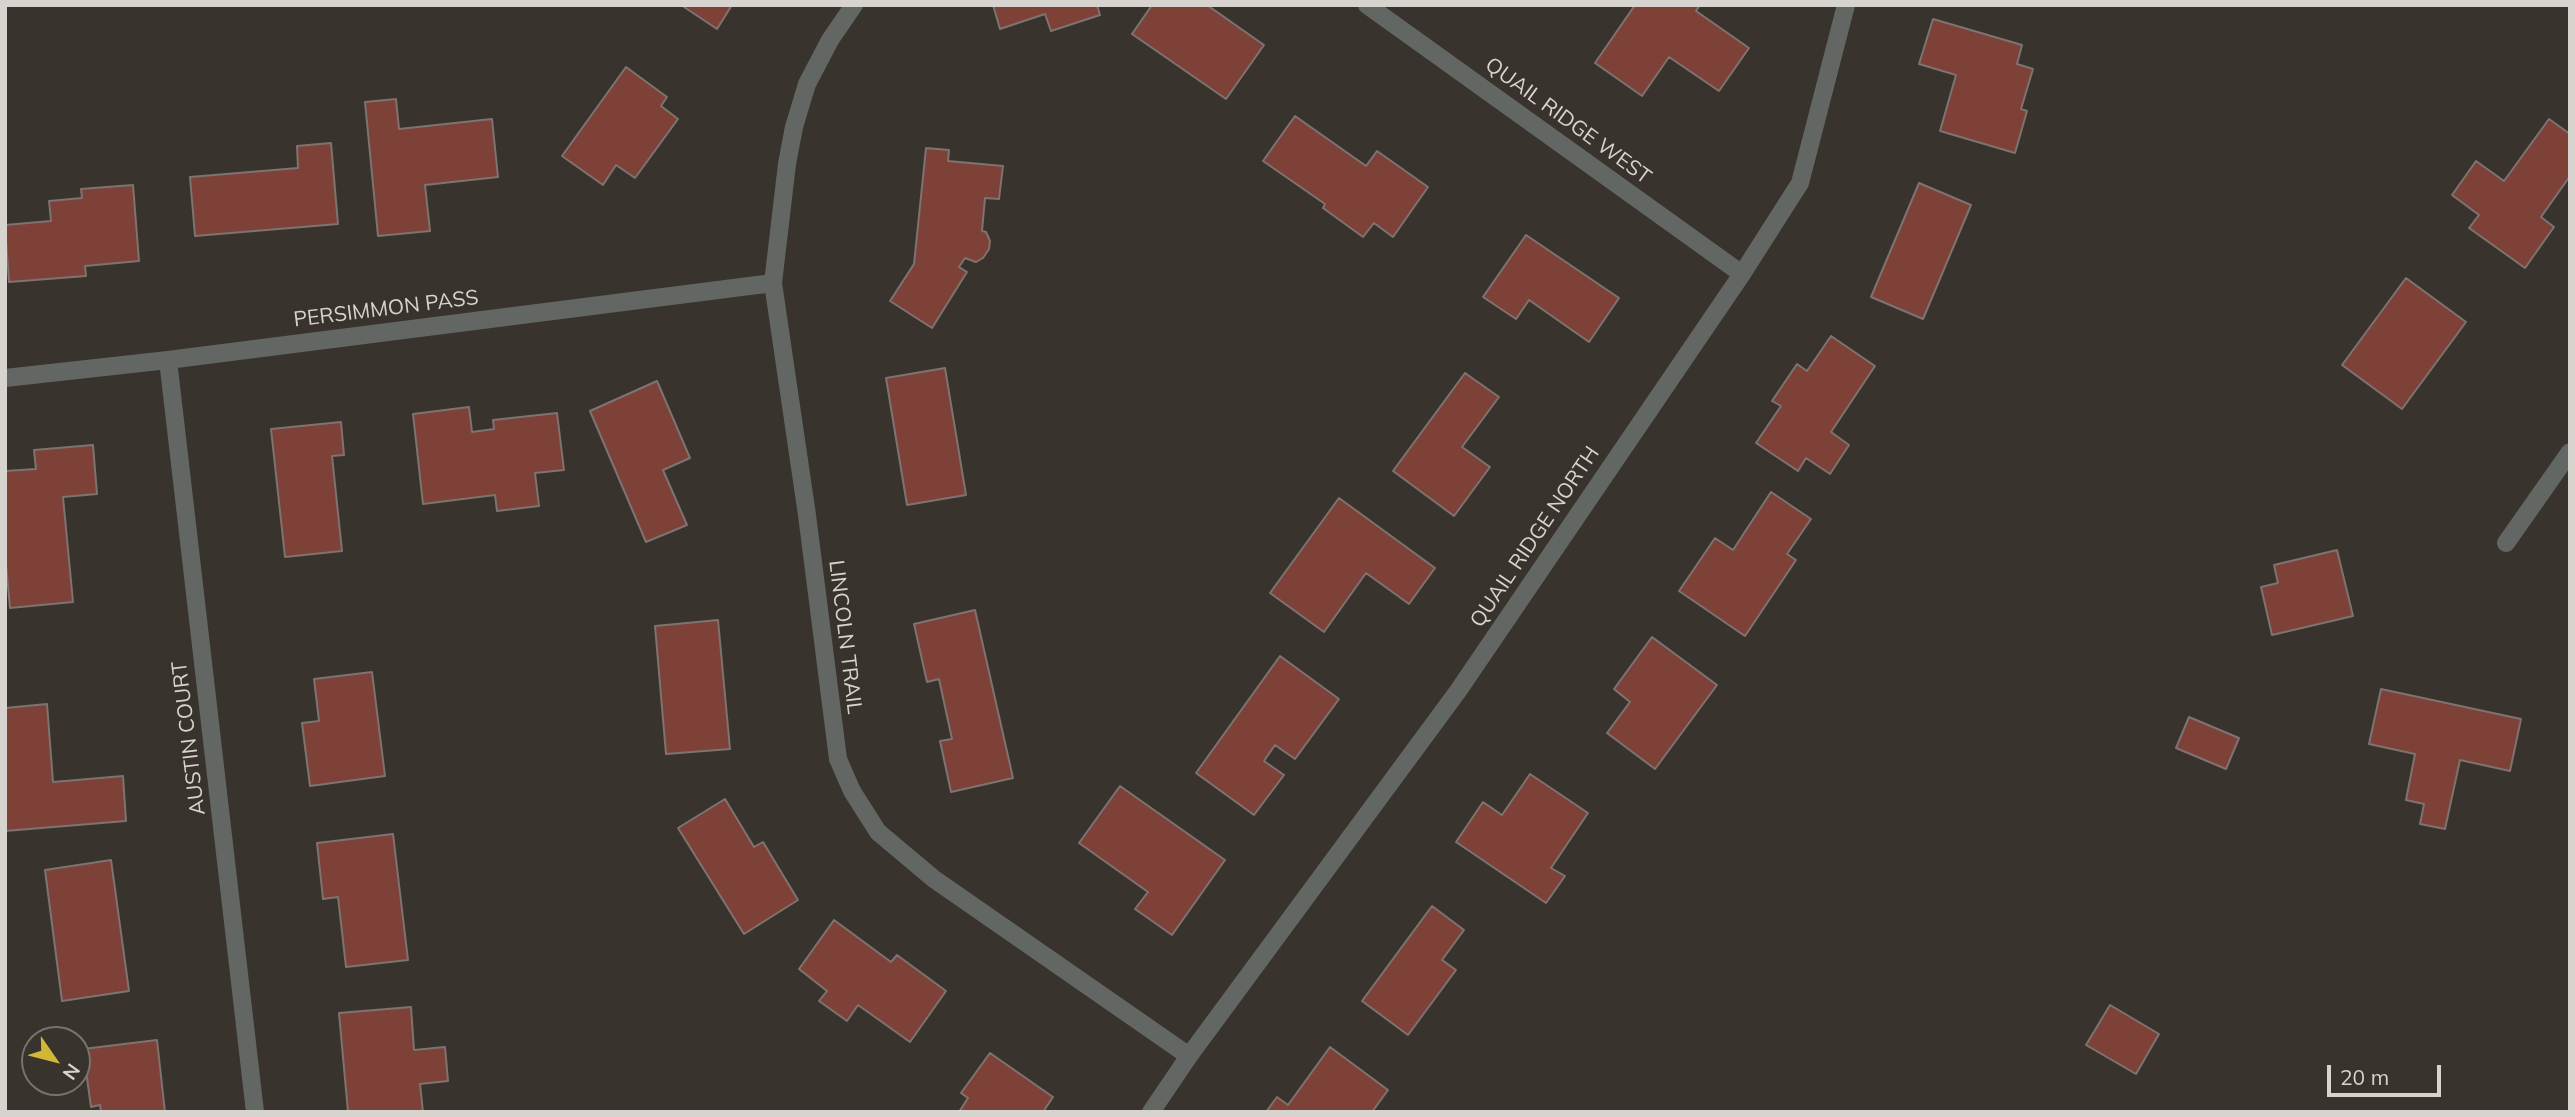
<!DOCTYPE html>
<html>
<head>
<meta charset="utf-8">
<style>
  body { margin:0 }
  #map { position:relative; width:2575px; height:1117px; overflow:hidden; background:#39332d; font-family:Mulish,sans-serif }
  canvas { display:block }
  .frame { position:absolute; inset:0; border:7px solid #d7d3cf; pointer-events:none }
  .north { position:absolute; left:21px; top:1026px; width:70px; height:70px; box-sizing:border-box; background:#39332d; border:2px solid #78736e; border-radius:50%; rotate:125deg; font-size:19px; font-weight:700; line-height:28px; text-align:center; color:#d7d3cf }
  .north::after { content:''; display:block; margin:auto; width:24px; height:32px; background:#d3b635; clip-path:polygon(50% 0,100% 100%,50% 72%,0 100%) }
  .scale { position:absolute; left:2327px; top:1065px; width:114px; height:32px; box-sizing:border-box; border:4px solid #d7d3cf; border-top:0; padding-left:9px; font-size:21px; line-height:24px; white-space:nowrap; color:#d7d3cf; -webkit-text-stroke:5px #39332d; paint-order:stroke }
</style>
</head>
<body>
<div id="map">
<canvas width="2575" height="1117"></canvas>
<div class="frame"></div>
<div class="north">N</div>
<div class="scale">20 m</div>
</div>
<script>
const ctx = document.querySelector('canvas').getContext('2d');
ctx.lineJoin = 'round';
function paint(path, color) { ctx.fillStyle = color; ctx.fill(path, 'evenodd'); }
const poly = rows => new Path2D(rows.map(r => 'M' + r).join(''));
function strokePath(path, color, width, dash) { ctx.strokeStyle = color; ctx.lineWidth = width; ctx.lineCap = dash ? 'butt' : 'round'; ctx.setLineDash(dash || []); ctx.stroke(path); }
function drawText(font, color, halo, rows, align = 'center') {
  ctx.font = font + ' Mulish,sans-serif'; ctx.lineWidth = 6; ctx.setLineDash([]); ctx.textBaseline = 'middle'; ctx.strokeStyle = halo; ctx.fillStyle = color; for (const [text, x, y, turn = 0] of rows) {
    ctx.save(); ctx.translate(x, y); ctx.rotate((+turn || 0) * Math.PI / 180); ctx.textAlign = isNaN(turn) ? turn : align; if (halo) ctx.strokeText(text, 0, 0); ctx.fillText(text, 0, 0); ctx.restore();
  }
}
const building = poly([
  [681,5,732,5,717,29,681,5],
  [993,5,1097,5,1100,15,1051,31,1045,14,1000,29,993,5],
  [1152,5,1207,5,1264,45,1226,99,1132,34,1152,5],
  [1635,5,1700,5,1696,11,1749,48,1719,91,1669,57,1642,96,1595,63,1635,5],
  [1933,19,2022,45,2017,64,2033,69,2021,109,2027,111,2015,153,1940,131,1956,75,1919,64,1933,19],
  [626,67,667,97,661,106,678,119,635,178,616,165,603,185,562,156,626,67],
  [396,99,399,129,492,119,498,177,425,185,430,231,378,236,365,102,396,99],
  [1295,116,1366,166,1377,151,1428,187,1393,237,1374,223,1363,237,1323,208,1325,204,1263,161,1295,116],
  [2549,119,2570,134,2570,176,2541,217,2554,227,2525,268,2469,228,2479,215,2452,195,2476,161,2504,181,2549,119],
  [331,143,338,224,195,236,190,177,298,168,297,146,331,143],
  [926,148,949,150,948,161,1003,166,999,199,985,198,982,231,986,232,990,241,989,249,983,258,976,262,965,258,959,267,967,272,932,328,890,301,914,264,926,148],
  [1919,183,1971,205,1923,319,1871,297,1919,183],
  [133,185,139,261,85,266,86,276,9,282,5,225,51,221,49,201,82,198,81,189,133,185],
  [1526,235,1619,298,1589,342,1529,300,1516,319,1483,297,1526,235],
  [2406,278,2466,322,2402,409,2342,365,2406,278],
  [1831,336,1875,366,1831,432,1849,445,1830,474,1806,458,1798,471,1756,443,1781,406,1772,401,1797,364,1807,371,1831,336],
  [945,368,966,495,907,505,886,378,945,368],
  [1465,373,1499,397,1462,447,1490,467,1454,516,1393,471,1465,373],
  [657,381,690,458,663,470,687,525,646,542,590,411,657,381],
  [469,407,472,432,494,429,493,420,557,413,564,470,535,473,539,506,497,511,495,495,423,504,413,414,469,407],
  [341,422,344,455,332,456,342,551,285,557,271,429,341,422],
  [93,445,97,494,63,497,73,602,10,608,5,554,5,471,36,469,34,450,93,445],
  [1771,492,1811,519,1787,554,1796,560,1745,636,1679,591,1715,538,1733,550,1771,492],
  [1339,498,1435,568,1409,604,1366,573,1324,632,1270,593,1339,498],
  [2337,550,2353,616,2272,635,2261,587,2278,583,2274,565,2337,550],
  [975,610,1013,778,951,792,940,741,952,739,939,679,927,682,914,624,975,610],
  [718,620,730,749,666,754,655,626,718,620],
  [1652,637,1717,685,1655,769,1607,733,1630,702,1614,689,1652,637],
  [1280,656,1339,699,1295,759,1275,745,1264,761,1284,775,1254,815,1196,773,1280,656],
  [372,672,385,776,310,786,302,723,319,721,314,679,372,672],
  [2381,689,2521,719,2510,771,2460,760,2445,829,2420,824,2424,804,2406,800,2415,754,2369,744,2381,689],
  [47,704,53,782,123,776,126,821,5,831,5,708,47,704],
  [2189,717,2239,738,2226,769,2176,748,2189,717],
  [1530,774,1588,813,1551,868,1565,876,1546,903,1456,842,1483,802,1502,815,1530,774],
  [1120,786,1225,860,1172,935,1135,909,1148,892,1079,843,1120,786],
  [725,799,754,847,763,842,798,900,744,934,678,828,725,799],
  [393,834,408,960,346,967,338,897,323,899,317,843,393,834],
  [111,860,129,991,62,1001,45,870,111,860],
  [1432,906,1464,930,1442,960,1456,970,1408,1035,1362,1001,1432,906],
  [834,920,891,962,897,955,946,991,910,1042,858,1005,847,1021,819,1001,827,991,799,969,834,920],
  [2110,1005,2159,1034,2136,1074,2086,1045,2110,1005],
  [411,1007,414,1050,445,1047,448,1081,420,1084,423,1112,348,1112,339,1013,411,1007],
  [157,1040,165,1112,101,1112,100,1105,91,1107,83,1049,157,1040],
  [1330,1047,1388,1090,1372,1112,1266,1112,1277,1097,1288,1105,1330,1047],
  [990,1053,1053,1097,1043,1112,959,1112,968,1098,961,1093,990,1053]
]);
paint(building, '#7e4138');
strokePath(building, '#7d7371', 2);
strokePath(poly([
  [854,5,830,40,807,84,794,127,787,164,773,283,807,515,838,759,852,791,878,832,934,879,1189,1056],
  [1367,5,1742,274],
  [168,360,255,1112],
  [5,378,168,360,773,283],
  [2506,543,2570,452],
  [1151,1112,1189,1056,1458,691,1742,274,1800,183,1846,5]
]), '#636764', 18);
drawText('21px', '#d7d3cf', '#39332d', [
  ["QUAIL RIDGE WEST",1568,121,36],
  ["PERSIMMON PASS",386,309,-7],
  ["QUAIL RIDGE NORTH",1535,537,-56],
  ["LINCOLN TRAIL",845,637,83],
  ["AUSTIN COURT",189,738,-97]
]);
</script>
</body>
</html>
